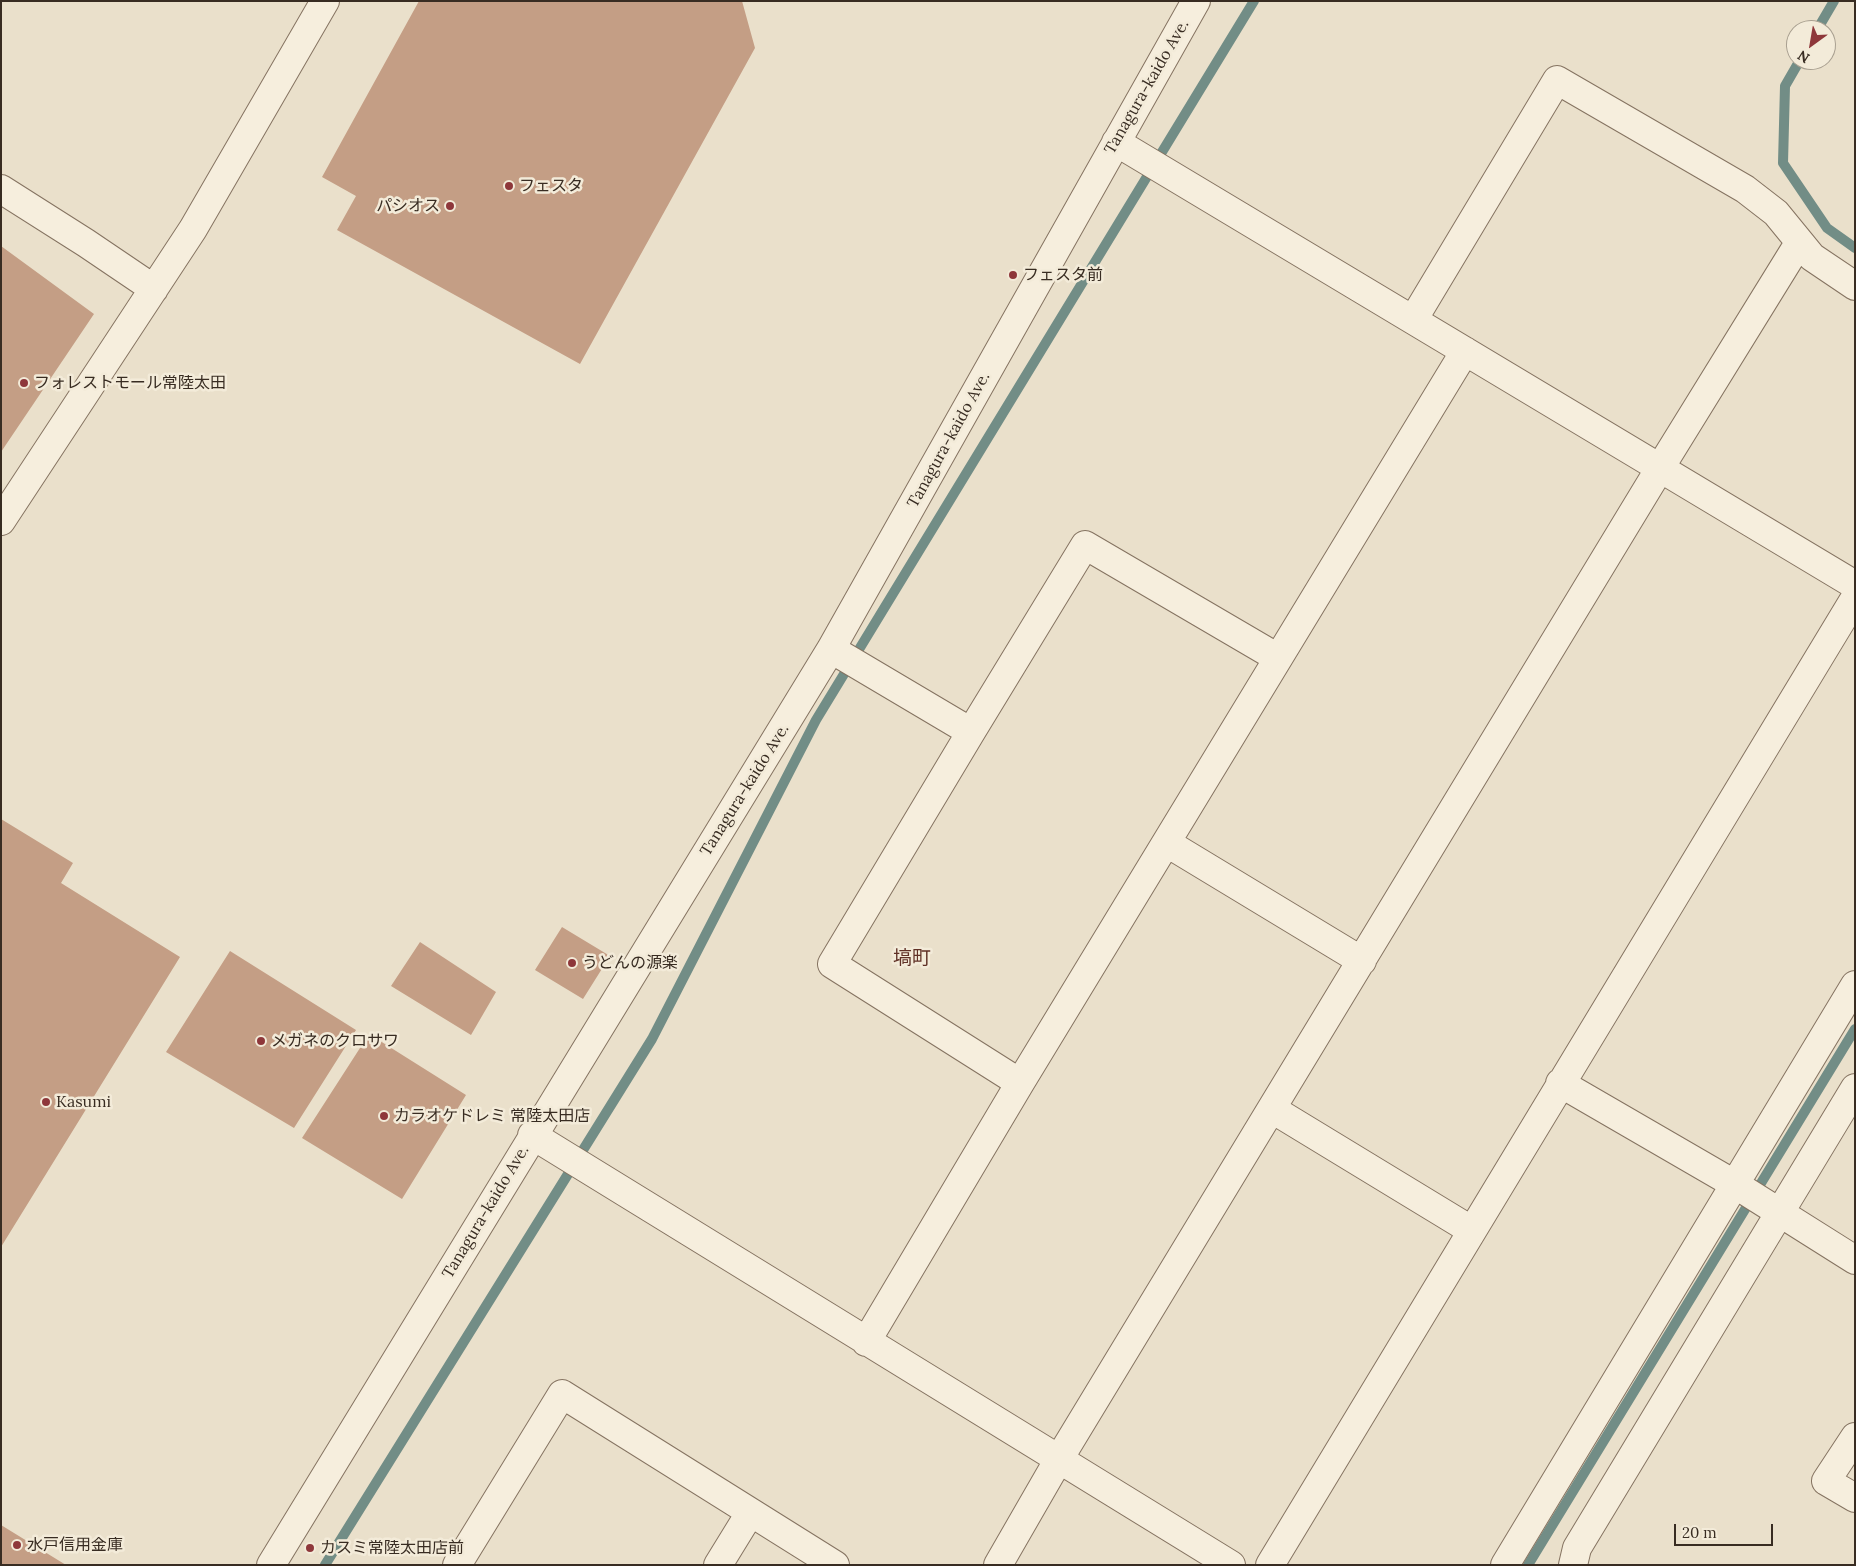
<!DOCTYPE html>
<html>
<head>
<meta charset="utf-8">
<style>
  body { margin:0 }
  #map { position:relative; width:1856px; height:1566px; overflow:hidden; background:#eae0cb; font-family:Lora,serif }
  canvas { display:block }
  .frame { position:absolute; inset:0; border:2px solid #382c22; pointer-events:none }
  .north { position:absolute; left:1786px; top:20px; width:50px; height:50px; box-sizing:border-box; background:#f3ebd9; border:1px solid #a89f90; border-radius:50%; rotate:212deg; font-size:14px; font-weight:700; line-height:20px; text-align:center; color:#382c22 }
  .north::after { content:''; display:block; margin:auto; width:18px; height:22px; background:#8e373a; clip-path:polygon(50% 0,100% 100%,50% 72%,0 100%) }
  .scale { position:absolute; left:1674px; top:1524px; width:99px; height:22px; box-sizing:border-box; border:2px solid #382c22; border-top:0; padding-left:6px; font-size:15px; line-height:18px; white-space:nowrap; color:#382c22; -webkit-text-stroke:4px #f3ebd9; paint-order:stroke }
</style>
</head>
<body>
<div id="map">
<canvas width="1856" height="1566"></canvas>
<div class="frame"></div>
<div class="north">N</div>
<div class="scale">20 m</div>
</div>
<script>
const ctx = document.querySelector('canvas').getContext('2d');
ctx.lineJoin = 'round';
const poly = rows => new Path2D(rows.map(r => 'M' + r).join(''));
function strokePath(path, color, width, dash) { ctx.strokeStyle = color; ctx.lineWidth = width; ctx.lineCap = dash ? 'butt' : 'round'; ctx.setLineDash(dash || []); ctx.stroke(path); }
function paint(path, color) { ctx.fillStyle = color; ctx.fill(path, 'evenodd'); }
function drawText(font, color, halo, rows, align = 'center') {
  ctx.font = font + ' Lora,"Noto Sans JP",serif'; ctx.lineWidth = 5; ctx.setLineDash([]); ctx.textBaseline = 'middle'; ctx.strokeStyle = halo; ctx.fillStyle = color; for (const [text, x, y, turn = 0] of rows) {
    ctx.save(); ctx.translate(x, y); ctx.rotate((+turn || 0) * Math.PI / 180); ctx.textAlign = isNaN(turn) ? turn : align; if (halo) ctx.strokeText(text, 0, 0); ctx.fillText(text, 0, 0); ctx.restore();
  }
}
strokePath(poly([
  [1817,30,1834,1],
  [1800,60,1785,86,1783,163,1827,228,1855,248],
  [325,1565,652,1039,816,720,1254,1],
  [1528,1565,1855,1029]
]), '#728d86', 10);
paint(poly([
  [419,1,742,1,755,48,580,364,337,230,356,196,322,177],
  [1,246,94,314,1,452],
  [1,819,73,863,61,883,180,957,1,1247],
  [562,927,610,956,583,999,535,970],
  [420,942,496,992,471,1035,391,986],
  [230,951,356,1030,294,1128,166,1052],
  [369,1034,466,1095,402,1199,302,1138],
  [1,1525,66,1565,1,1565]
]), '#c49e85');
const minor = poly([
  [1116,142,1855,585],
  [1,189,86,243,154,289],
  [1413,320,1557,80,1745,189,1776,213,1812,257,1855,286],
  [1,521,193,229,325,1],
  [831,649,971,732],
  [1167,843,1362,961],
  [1020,1083,832,964,971,732,1085,545,1278,658],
  [1560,1083,1736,1185,1855,1260],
  [1272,1109,1471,1230],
  [532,1135,1231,1565],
  [866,1342,1020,1083,1465,351],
  [1855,1437,1826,1481,1855,1498],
  [271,1565,831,649,1196,1],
  [457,1565,562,1394,835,1565],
  [718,1565,750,1513],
  [998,1565,1059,1459,1660,468,1799,243],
  [1270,1565,1855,598],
  [1505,1565,1855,985],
  [1573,1565,1577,1548,1855,1088]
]);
strokePath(minor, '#857361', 30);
strokePath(minor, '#f6eedd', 28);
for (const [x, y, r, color] of [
  [509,186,5,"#8e373a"],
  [450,206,5,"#8e373a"],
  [1013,275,5,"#8e373a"],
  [24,383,5,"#8e373a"],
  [572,963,5,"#8e373a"],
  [261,1041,5,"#8e373a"],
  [46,1102,5,"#8e373a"],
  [384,1116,5,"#8e373a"],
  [17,1545,5,"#8e373a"],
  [310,1548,5,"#8e373a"]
]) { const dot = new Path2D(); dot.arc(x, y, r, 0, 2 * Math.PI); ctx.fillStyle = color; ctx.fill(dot); strokePath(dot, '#f3ebd9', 2); }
drawText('16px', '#382c22', '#f3ebd9', [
  ["Tanagura-kaido Ave.",1147,87,-60],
  ["Tanagura-kaido Ave.",949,440,-61],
  ["Tanagura-kaido Ave.",745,790,-58],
  ["Tanagura-kaido Ave.",486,1212,-59]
]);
drawText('16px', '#382c22', '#f3ebd9', [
  ["フェスタ",519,186],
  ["パシオス",440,206,"right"],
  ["フェスタ前",1023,275],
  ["フォレストモール常陸太田",34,383],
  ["うどんの源楽",582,963],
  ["メガネのクロサワ",271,1041],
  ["Kasumi",56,1102],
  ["カラオケドレミ 常陸太田店",394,1116],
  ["水戸信用金庫",27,1545],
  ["カスミ常陸太田店前",320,1548]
], 'left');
drawText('19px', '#603126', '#f3ebd9', [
  ["塙町",912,959]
]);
</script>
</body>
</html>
